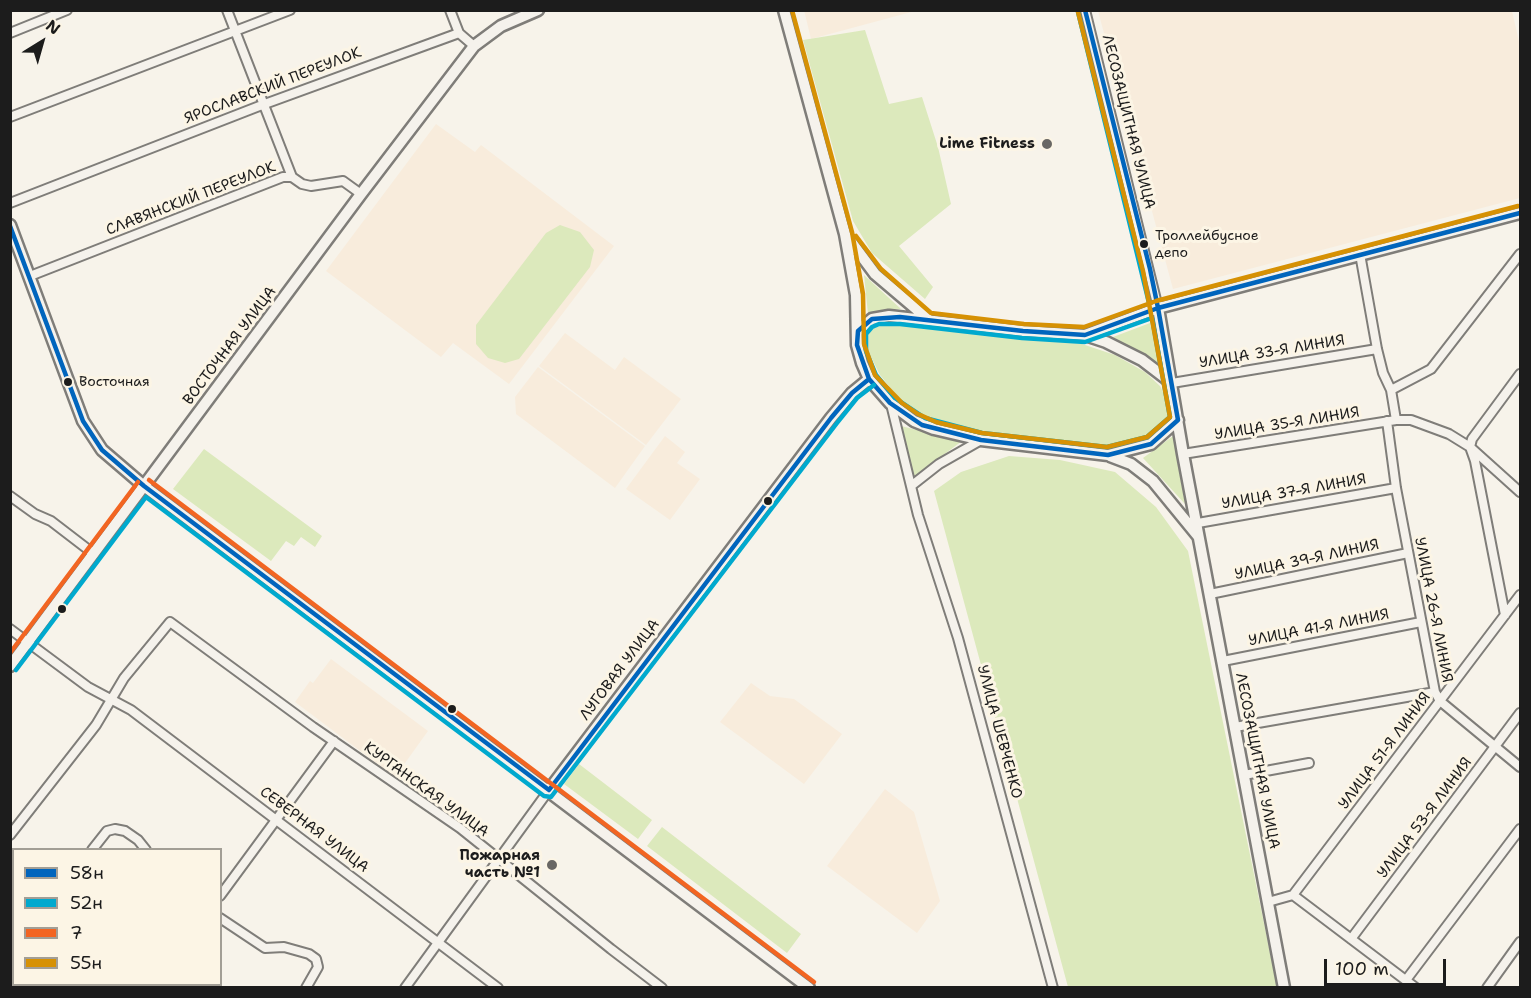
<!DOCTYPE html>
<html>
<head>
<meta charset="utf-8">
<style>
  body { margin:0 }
  #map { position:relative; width:1531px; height:998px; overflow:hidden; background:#f7f3ea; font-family:"Shantell Sans",sans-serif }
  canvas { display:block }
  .frame { position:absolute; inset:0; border:12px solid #1c1c1c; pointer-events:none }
  .legend { position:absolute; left:12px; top:848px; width:210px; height:138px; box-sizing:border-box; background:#fcf5e5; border:2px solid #a29e95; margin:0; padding:8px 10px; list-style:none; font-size:18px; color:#1c1c1c }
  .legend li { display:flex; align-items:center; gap:12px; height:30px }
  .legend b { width:30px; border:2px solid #a29e95 }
  .north { position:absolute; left:12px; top:12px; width:60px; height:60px; -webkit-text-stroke:4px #fcf5e5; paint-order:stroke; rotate:37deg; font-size:16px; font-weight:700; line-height:24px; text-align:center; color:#1c1c1c }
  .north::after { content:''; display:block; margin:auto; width:21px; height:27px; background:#1c1c1c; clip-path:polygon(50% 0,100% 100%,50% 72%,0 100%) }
  .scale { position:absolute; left:1324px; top:959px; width:122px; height:27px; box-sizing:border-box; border:3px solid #1c1c1c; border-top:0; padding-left:8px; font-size:18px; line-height:21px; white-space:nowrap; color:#1c1c1c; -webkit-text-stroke:4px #fcf5e5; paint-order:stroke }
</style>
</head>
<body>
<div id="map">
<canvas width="1531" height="998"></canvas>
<div class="frame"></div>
<ul class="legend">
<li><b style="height:8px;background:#0065bd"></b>58н</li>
<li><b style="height:8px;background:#00a9ce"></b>52н</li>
<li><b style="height:8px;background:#f26522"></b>7</li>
<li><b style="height:8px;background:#d69104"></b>55н</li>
</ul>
<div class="north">N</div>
<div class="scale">100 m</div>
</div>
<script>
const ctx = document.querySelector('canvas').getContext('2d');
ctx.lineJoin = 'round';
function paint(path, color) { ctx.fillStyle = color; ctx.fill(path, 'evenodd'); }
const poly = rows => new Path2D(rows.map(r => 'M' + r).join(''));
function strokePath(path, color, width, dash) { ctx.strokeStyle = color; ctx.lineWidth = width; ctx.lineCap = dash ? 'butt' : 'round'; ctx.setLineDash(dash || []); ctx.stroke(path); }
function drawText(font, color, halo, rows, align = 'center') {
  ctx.font = font + ' "Shantell Sans",sans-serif'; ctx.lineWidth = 6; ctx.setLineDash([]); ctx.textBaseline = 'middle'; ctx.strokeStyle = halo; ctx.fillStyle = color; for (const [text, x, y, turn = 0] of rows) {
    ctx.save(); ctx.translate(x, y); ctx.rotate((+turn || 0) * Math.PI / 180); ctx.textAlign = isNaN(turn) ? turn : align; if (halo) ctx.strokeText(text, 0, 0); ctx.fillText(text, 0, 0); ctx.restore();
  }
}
paint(poly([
  [804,10,915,10,915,11,811,39],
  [1098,11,1512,11,1520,46,1520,198,1173,289],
  [436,124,475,152,481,145,614,246,509,384,453,343,441,357,326,271],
  [565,333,615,370,624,357,681,399,646,445,539,366],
  [538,367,645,446,615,488,516,414,515,397],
  [665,436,685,452,677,463,700,479,670,520,626,489],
  [331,659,428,731,395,777,295,702,310,681,313,683],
  [751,683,770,696,794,699,842,734,804,784,720,722],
  [885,789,914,812,940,901,917,933,827,866]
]), '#f8ecdc');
paint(poly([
  [865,30,889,104,922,97,938,147,951,204,899,246,933,287,925,299,872,253,853,221,803,40],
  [560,225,580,232,594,250,590,267,519,359,505,363,488,358,476,344,476,325,546,233],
  [864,275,901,309,868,314],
  [1150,323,1159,365,1113,337],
  [886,324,1048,339,1082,344,1115,355,1145,372,1160,386,1170,405,1169,418,1157,430,1147,436,1130,444,1111,446,974,430,925,419,916,415,901,401,880,375,865,345,864,338,871,329],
  [901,426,962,441,914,477],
  [1173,436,1185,504,1143,458],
  [204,449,322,536,315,547,301,537,294,546,286,541,271,561,173,489],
  [1009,456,1060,460,1115,472,1156,507,1188,551,1277,987,1068,987,934,491,961,472],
  [579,764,652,820,638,839,564,784],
  [662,827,801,934,787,953,647,846]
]), '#dce9bc');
const street = poly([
  [227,10,292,177],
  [450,10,459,33],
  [1085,10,1158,308],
  [10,33,67,10],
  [10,117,290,10],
  [10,203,262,105,459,33,474,46],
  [1360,254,1377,349,1383,373,1391,390,1396,420],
  [30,276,283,177,292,177,302,184,311,186,343,181,361,194],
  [1172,383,1377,349],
  [1391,390,1431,369,1520,254],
  [891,404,918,515,958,638,1053,988],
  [1387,421,1396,488,1435,692,1440,701,1520,767],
  [1183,454,1396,420,1411,420,1449,434,1470,447,1520,492],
  [911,486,939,464,981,440],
  [10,496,35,514,51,521,94,554],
  [1198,523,1396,488],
  [1210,594,1408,553],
  [1505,615,1475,461,1470,447,1472,439,1520,374],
  [10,629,88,687,131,710,498,988],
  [1223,661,1421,622],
  [1235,727,1435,692],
  [1244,775,1309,763],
  [10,835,96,725,124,678,170,622,313,727,460,828,611,949,662,988],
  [92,850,107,831,115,829,125,831,138,840,146,850],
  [10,889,14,891],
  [1293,895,1520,595],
  [220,896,334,741],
  [1268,902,1293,895,1416,988],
  [220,918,265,948,284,947,309,954,316,959,318,967,306,988],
  [1351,939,1520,713],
  [10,965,14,961],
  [1406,980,1520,829],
  [151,988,153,984],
  [405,988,549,790],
  [1487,988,1520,942]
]);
const secondary = poly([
  [784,10,845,234,856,295,857,345,862,363,869,379,890,403,914,421,934,429,981,440,1108,455,1151,444,1178,420],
  [10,225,83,421,102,450,144,486,809,988],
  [849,239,875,274,928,319],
  [1158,308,1183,454,1284,988],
  [858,331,872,319,889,316,1023,331,1085,335,1106,342,1142,360,1172,383],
  [1085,335,1158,308,1520,213],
  [1110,456,1131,464,1153,481,1198,536],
  [10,666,361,194,474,46,501,26,538,10],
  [549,790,831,418,852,393,869,379]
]);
strokePath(street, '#7f7d79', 12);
strokePath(secondary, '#7f7d79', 15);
strokePath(street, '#f5f2ec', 8);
strokePath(secondary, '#f5f2ec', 10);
strokePath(poly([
  [1085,10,1150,269,1158,308],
  [10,226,83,421,102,450,144,486,549,790,831,418,852,393,869,379],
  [1158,308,1178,420,1151,444,1108,455,981,440,922,425,890,403,869,379,857,345,858,331,872,319,900,317,1023,331,1085,335,1158,308],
  [1158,308,1520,213]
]), '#0065bd', 4.5);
strokePath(poly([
  [1078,12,1149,303],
  [1152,318,1170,417,1147,437,1107,447,982,433,925,418,895,398,876,375,866,351,866,334,872,327,879,324,900,324,1022,338,1085,342,1152,318],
  [16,670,146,497,544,796,551,797,837,423,857,398,874,385]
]), '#00a9ce', 4.5);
strokePath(poly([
  [149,480,814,982],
  [10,653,138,482]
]), '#f26522', 4.5);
strokePath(poly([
  [792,10,852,232,863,294,864,344,875,375,902,403,918,414,936,422,982,433,1107,447,1147,437,1170,417,1143,271,1078,12],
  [856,236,881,269,931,313,1024,324,1084,327,1156,301,1518,206]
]), '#d69104', 4.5);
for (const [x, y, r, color] of [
  [1047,144,6,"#696764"],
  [1144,244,5,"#1c1c1c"],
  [68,382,5,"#1c1c1c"],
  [768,501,5,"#1c1c1c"],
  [62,609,5,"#1c1c1c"],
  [452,709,5,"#1c1c1c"],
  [552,865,6,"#696764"]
]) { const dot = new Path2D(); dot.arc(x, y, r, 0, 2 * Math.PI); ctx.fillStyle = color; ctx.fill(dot); strokePath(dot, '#fcf5e5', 2); }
drawText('14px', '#1c1c1c', '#fcf5e5', [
  ["Троллейбусное",1155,236],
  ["депо",1155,253],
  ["Восточная",79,382]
], 'left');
drawText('15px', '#1c1c1c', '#fcf5e5', [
  ["ЯРОСЛАВСКИЙ ПЕРЕУЛОК",273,86,-21],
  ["ЛЕСОЗАЩИТНАЯ УЛИЦА",1128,122,76],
  ["СЛАВЯНСКИЙ ПЕРЕУЛОК",191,199,-21],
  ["ВОСТОЧНАЯ УЛИЦА",230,346,-53],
  ["УЛИЦА 33-Я ЛИНИЯ",1272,352,-9],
  ["УЛИЦА 35-Я ЛИНИЯ",1287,424,-9],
  ["УЛИЦА 37-Я ЛИНИЯ",1294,492,-10],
  ["УЛИЦА 39-Я ЛИНИЯ",1307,560,-12],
  ["УЛИЦА 26-Я ЛИНИЯ",1433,610,79],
  ["УЛИЦА 41-Я ЛИНИЯ",1319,628,-11],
  ["ЛУГОВАЯ УЛИЦА",620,670,-53],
  ["УЛИЦА ШЕВЧЕНКО",999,732,75],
  ["УЛИЦА 51-Я ЛИНИЯ",1385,751,-53],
  ["ЛЕСОЗАЩИТНАЯ УЛИЦА",1257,761,79],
  ["КУРГАНСКАЯ УЛИЦА",426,790,36],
  ["УЛИЦА 53-Я ЛИНИЯ",1425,818,-53],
  ["СЕВЕРНАЯ УЛИЦА",314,830,37]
]);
drawText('bold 15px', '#1c1c1c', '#fcf5e5', [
  ["Lime Fitness",1035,144],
  ["Пожарная",540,856],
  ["часть №1",540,873]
], 'right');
</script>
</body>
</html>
